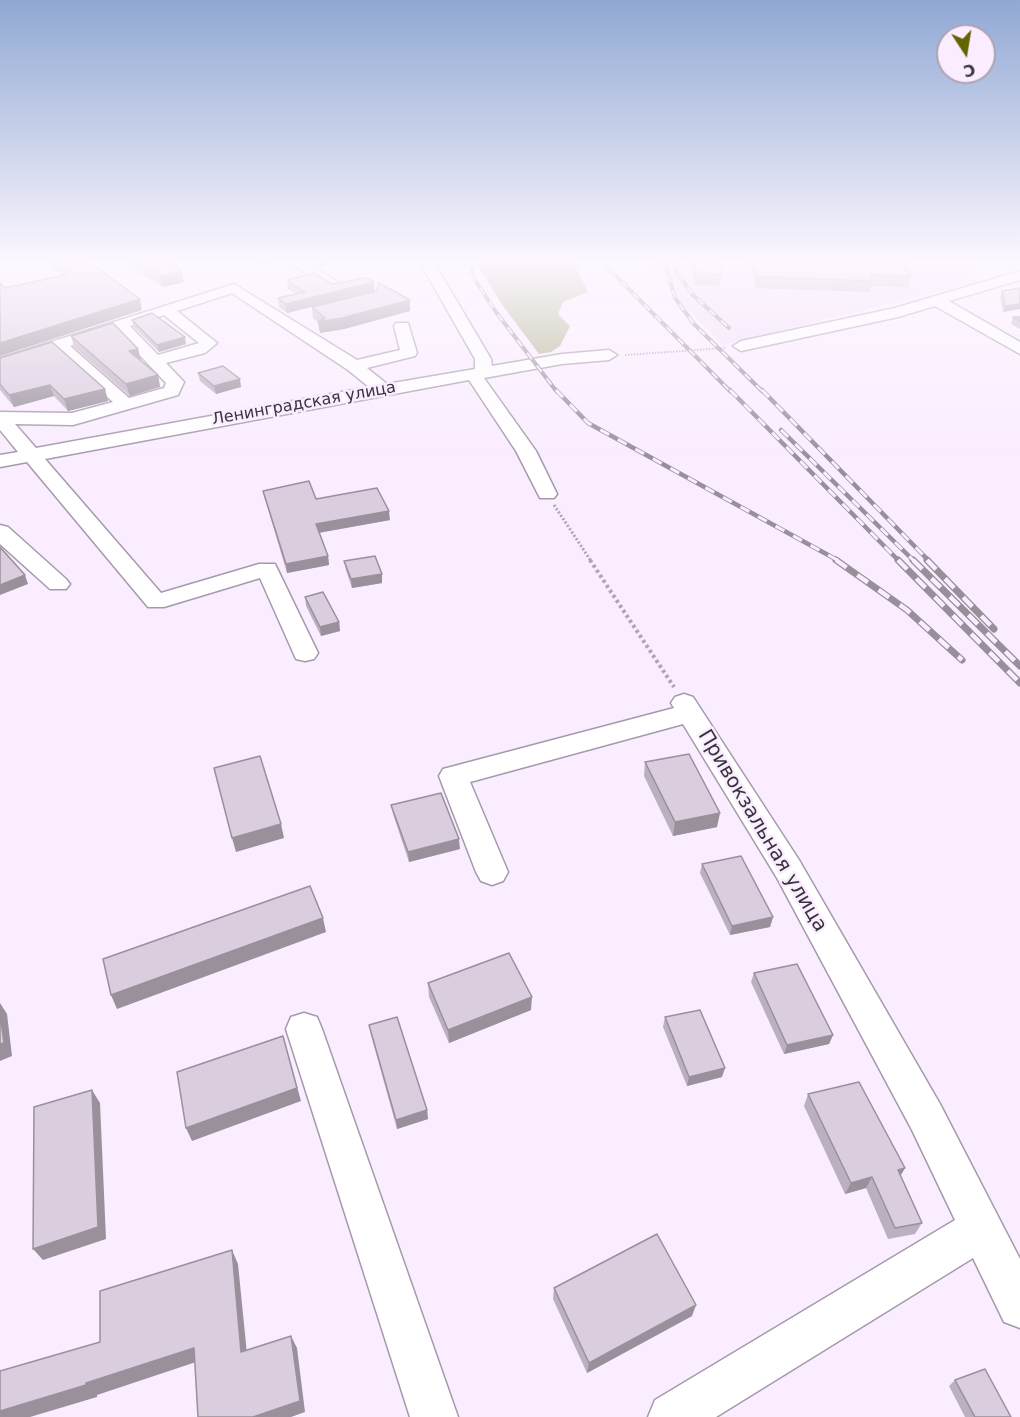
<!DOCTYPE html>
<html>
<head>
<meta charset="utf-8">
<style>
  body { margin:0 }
  #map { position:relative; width:1020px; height:1417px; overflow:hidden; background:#faedff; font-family:"DejaVu Sans",sans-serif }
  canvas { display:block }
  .north { position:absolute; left:936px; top:24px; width:60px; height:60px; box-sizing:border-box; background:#faedff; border:2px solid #ada3b1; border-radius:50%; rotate:168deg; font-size:16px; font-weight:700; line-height:24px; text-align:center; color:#39343b }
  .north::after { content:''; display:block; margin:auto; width:21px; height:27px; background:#646500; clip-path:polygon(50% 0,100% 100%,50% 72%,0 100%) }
</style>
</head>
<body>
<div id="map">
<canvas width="1020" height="1417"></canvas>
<div class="north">С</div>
</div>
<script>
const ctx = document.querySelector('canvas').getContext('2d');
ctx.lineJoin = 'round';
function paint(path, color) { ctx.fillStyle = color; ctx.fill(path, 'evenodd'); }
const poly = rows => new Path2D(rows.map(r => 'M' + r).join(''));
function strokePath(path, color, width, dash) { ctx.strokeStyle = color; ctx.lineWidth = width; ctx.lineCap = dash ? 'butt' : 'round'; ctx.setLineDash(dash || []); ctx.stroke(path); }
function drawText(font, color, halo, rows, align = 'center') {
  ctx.font = font + ' "DejaVu Sans",sans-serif'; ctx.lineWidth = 5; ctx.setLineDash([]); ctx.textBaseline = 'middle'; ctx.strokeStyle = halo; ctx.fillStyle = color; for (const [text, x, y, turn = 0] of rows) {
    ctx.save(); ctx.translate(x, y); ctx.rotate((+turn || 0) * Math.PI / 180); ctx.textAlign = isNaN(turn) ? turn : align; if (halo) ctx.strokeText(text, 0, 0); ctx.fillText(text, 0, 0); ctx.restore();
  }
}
paint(poly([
  [630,259,965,259,977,282,723,345,670,291,663,270,635,265]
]), '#efdef6');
paint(poly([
  [474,259,572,259,588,292,563,302,558,314,570,326,560,346,551,352,539,354,503,306]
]), '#afb28c');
const minor = poly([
  [302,259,335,259,312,266,343,285,345,288,343,291,333,291,292,264,302,259],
  [418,259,432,259,491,359,492,366,562,354,609,350,617,355,609,360,562,364,484,378,536,451,557,494,554,498,540,498,516,451,469,380,45,459,161,593,259,564,275,564,318,653,314,659,305,661,296,659,260,578,164,607,148,607,27,462,0,467,0,455,18,452,0,430,0,412,72,413,113,402,56,351,0,368,0,358,234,284,357,360,400,350,394,326,396,323,408,323,417,353,415,356,367,368,387,384,475,369,475,359,418,259],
  [232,293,348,370,369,387,36,448,15,424,73,425,178,395,184,382,166,363,205,353,217,343,177,311,232,293],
  [164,315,199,343,158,355,130,326,164,315],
  [117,331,166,383,164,388,129,398,70,346,117,331],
  [1020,271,1020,280,949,301,1020,342,1020,354,935,306,898,317,741,351,733,346,741,341,895,308,1020,271],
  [0,525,8,527,66,579,70,584,66,589,50,589,0,544,0,525],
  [684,694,693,697,799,860,940,1104,1020,1259,1020,1328,1004,1322,973,1258,716,1417,648,1417,655,1400,955,1220,912,1130,777,878,683,724,470,782,508,872,503,881,492,885,481,881,476,872,439,776,443,769,674,708,671,703,675,697,684,694],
  [304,1013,317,1017,322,1029,458,1417,410,1417,286,1029,291,1017,304,1013]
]);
strokePath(minor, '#a69aaa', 3);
strokePath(poly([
  [625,355,725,348]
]), '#aea4b2', 2, [1.5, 1.5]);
strokePath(poly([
  [554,505,591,561]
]), '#aea4b2', 3, [2, 2]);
strokePath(poly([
  [590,560,674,687]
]), '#aea4b2', 4, [3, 3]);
paint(minor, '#fff');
const railFar2 = poly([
  [467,259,477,283,496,312,557,392],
  [599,259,731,392],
  [664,259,675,298,694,324,763,392],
  [672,259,677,272,693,295,729,328]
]);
const railFar1 = poly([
  [556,390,588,423,839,561],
  [730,390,899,561],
  [762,390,929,561],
  [781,430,914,561]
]);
const rail = poly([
  [836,560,907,610,962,660],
  [898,560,1020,683],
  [913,560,1020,666],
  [927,560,994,629]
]);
strokePath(railFar2, '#988f9b', 4);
strokePath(railFar1, '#988f9b', 4.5);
strokePath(rail, '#988f9b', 7);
strokePath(railFar2, '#faedff', 2, [8]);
strokePath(railFar1, '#faedff', 3, [10]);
strokePath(rail, '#faedff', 4.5, [13]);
paint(poly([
  [42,259,85,259,142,310,0,356,0,283,5,288,62,276],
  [120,259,176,259,184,282,163,287],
  [250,259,286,259,259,265],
  [692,259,719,259,721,274,719,286,694,285],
  [750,259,902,259,911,276,908,287,871,286,870,292,756,288],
  [287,280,332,284,374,282,375,291,287,313,279,307,278,298,296,294,288,289],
  [1020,288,1003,312,1000,297,1002,291],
  [312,307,410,311,344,329,320,333,318,322,313,318],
  [1013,317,1020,317,1020,329,1011,324],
  [132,320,186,344,159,352,134,327],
  [71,336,138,349,141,360,140,360,158,375,160,387,130,396,74,347],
  [0,358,105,389,108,401,68,411,54,396,14,407,0,390],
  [198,373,241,387,216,394,200,381],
  [263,491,316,499,390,520,319,533,328,556,329,565,287,573,265,499],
  [344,561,382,583,352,588,346,570],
  [305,597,339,622,340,631,321,636,306,606],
  [645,762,717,827,673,836,644,776],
  [391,805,460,849,409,862,393,814],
  [702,864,773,917,770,927,730,935,700,873],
  [754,973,833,1035,829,1044,784,1054,751,982],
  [428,983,531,1010,449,1043,429,997],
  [665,1017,722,1077,687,1086,663,1027],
  [369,1025,427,1110,428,1119,397,1129,371,1035],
  [808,1094,905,1168,900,1176,922,1223,915,1234,888,1239,866,1188,845,1194,804,1106],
  [554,1288,692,1316,587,1373,553,1299],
  [955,1380,1011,1417,965,1417,949,1386]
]), '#bbb0bf');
paint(poly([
  [258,259,286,259,259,265],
  [178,260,180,270,169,262],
  [182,272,184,282,163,287,160,276],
  [374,282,375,291,287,313,286,304],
  [140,299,142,310,0,356,0,343],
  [410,300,410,311,344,329,320,333,318,322],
  [1020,304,1020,309,1003,312,1005,306],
  [185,337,186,344,159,352,157,345],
  [138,349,141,360,132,362,129,351],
  [158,375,160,387,130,396,126,384],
  [240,379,241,387,216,394,214,386],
  [50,385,54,396,14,407,9,395],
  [105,389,108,401,68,411,64,399],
  [389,511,390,520,317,533,316,524],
  [328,556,329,565,287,573,286,564],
  [382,574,382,583,352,588,351,579],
  [25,575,28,584,0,595,0,585],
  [339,622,340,631,321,636,320,627],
  [720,813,717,827,673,836,675,822],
  [281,824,284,838,236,852,232,838],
  [459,839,460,849,409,862,408,852],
  [773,917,770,927,730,935,732,926],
  [323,918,326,932,117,1009,111,995],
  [532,997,531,1010,449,1043,448,1030],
  [0,1003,7,1014,12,1056,0,1061],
  [833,1035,829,1044,784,1054,787,1045],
  [283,1036,301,1101,192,1141,186,1128],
  [725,1068,722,1077,687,1086,689,1077],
  [92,1090,100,1103,106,1239,43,1260,33,1249],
  [427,1110,428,1119,397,1129,396,1120],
  [905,1168,898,1180,898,1170],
  [872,1177,866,1188,845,1194,851,1183],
  [232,1250,238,1264,248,1364,241,1352],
  [696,1305,692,1316,587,1373,589,1363],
  [291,1336,297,1348,305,1412,291,1417,253,1417],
  [194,1348,202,1360,97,1395,97,1397,30,1417,0,1417,0,1411]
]), '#99909b');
const building = poly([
  [51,259,85,259,140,299,0,343,0,283,5,288,70,274,51,259],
  [133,259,176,259,178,260,169,262,182,272,160,276,133,259],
  [695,259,719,259,721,274,696,273,695,259],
  [754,259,902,259,911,276,870,275,873,281,757,277,754,259],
  [314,273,332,284,366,278,374,282,286,304,278,298,305,292,287,280,314,273],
  [379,283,410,300,342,318,318,322,325,318,312,307,377,291,379,283],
  [1020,288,1020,304,1005,306,1002,291,1020,288],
  [152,313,185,337,157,345,132,320,152,313],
  [1013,317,1020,317,1020,321,1013,317],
  [113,323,138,349,129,351,158,375,126,384,71,336,113,323],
  [52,342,105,389,64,399,50,385,9,395,0,384,0,358,52,342],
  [223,366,240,379,214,386,198,373,223,366],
  [309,481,316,499,377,488,389,511,316,524,328,556,286,564,263,491,309,481],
  [0,547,25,575,0,585,0,547],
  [375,556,382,574,351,579,344,561,375,556],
  [323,592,339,622,320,627,305,597,323,592],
  [689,754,720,813,675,822,645,762,689,754],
  [260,756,281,824,232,838,214,768,260,756],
  [441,793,459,839,408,852,391,805,441,793],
  [741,856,773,917,732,926,702,864,741,856],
  [310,886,323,918,111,995,103,959,310,886],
  [509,953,532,997,448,1030,428,983,509,953],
  [797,964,833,1035,787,1045,754,973,797,964],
  [700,1010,725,1068,689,1077,665,1017,700,1010],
  [0,1013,4,1043,0,1044,0,1013],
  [397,1017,427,1110,396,1120,369,1025,397,1017],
  [283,1036,297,1088,186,1128,177,1072,283,1036],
  [859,1082,905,1168,898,1170,922,1223,895,1228,872,1177,851,1183,808,1094,859,1082],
  [92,1090,98,1227,33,1249,34,1107,92,1090],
  [657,1234,696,1305,589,1363,554,1288,657,1234],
  [232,1250,241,1352,291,1336,300,1401,253,1417,198,1417,194,1348,86,1383,86,1385,0,1411,0,1371,100,1342,100,1291,232,1250],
  [985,1369,1011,1417,975,1417,955,1380,985,1369]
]);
paint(building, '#dacdde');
strokePath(building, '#99909b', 1.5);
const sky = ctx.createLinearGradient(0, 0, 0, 458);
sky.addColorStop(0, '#90a8d4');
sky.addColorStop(0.57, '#fdf7ff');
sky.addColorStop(1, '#fdf7ff00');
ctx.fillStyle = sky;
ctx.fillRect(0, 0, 1020, 458);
drawText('16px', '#39343b', '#faedff', [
  ["Ленинградская улица",304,404,-10]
]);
drawText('20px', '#39343b', '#faedff', [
  ["Привокзальная улица",762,831,59]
]);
</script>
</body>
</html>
